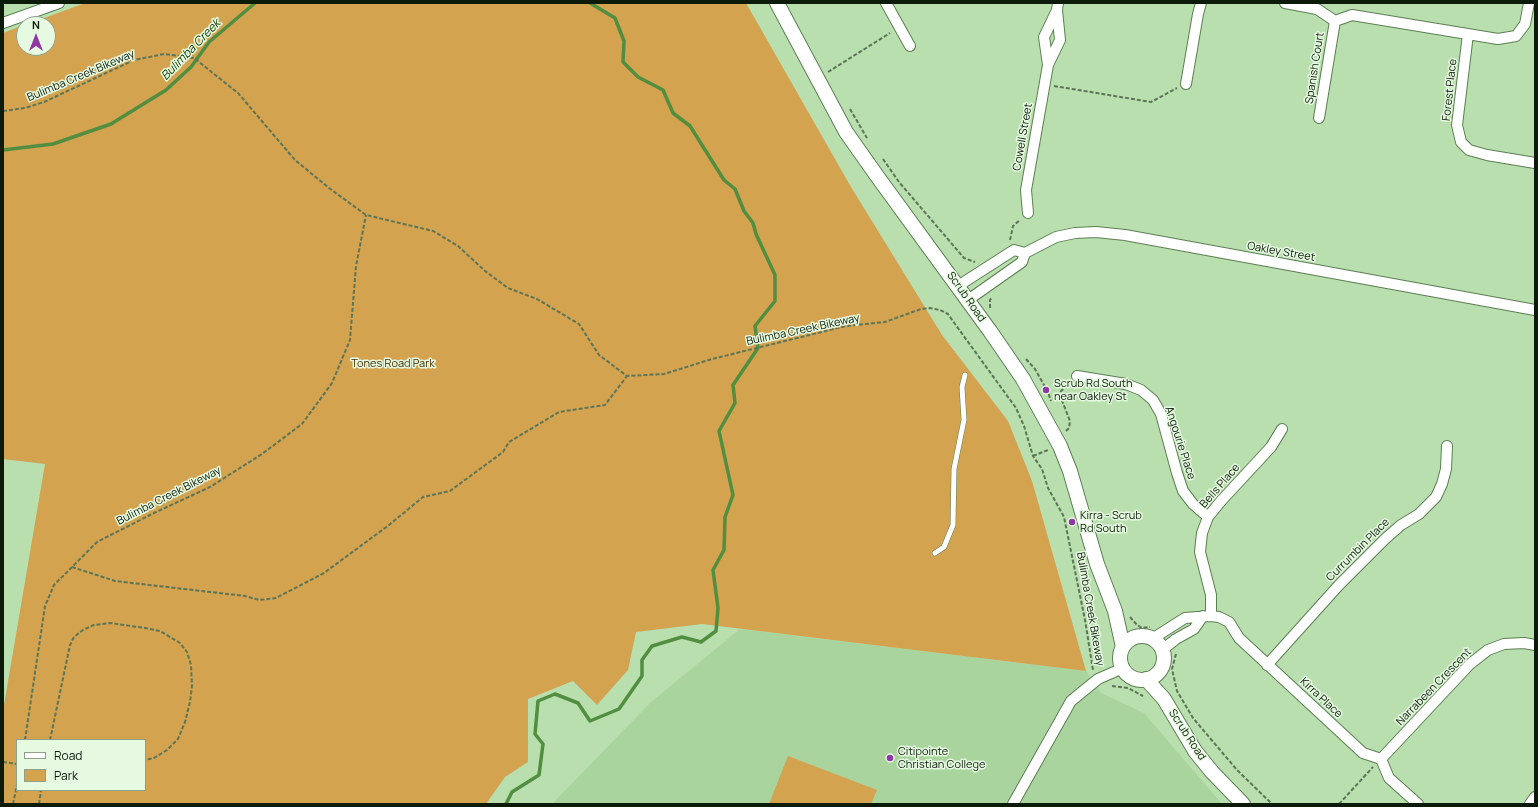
<!DOCTYPE html>
<html>
<head>
<meta charset="utf-8">
<style>
  body { margin:0 }
  #map { position:relative; width:1538px; height:807px; overflow:hidden; background:#b9dfaf; font-family:Manrope,sans-serif }
  canvas { display:block }
  .frame { position:absolute; inset:0; border:4px solid #0c1a09; pointer-events:none }
  .legend { position:absolute; left:16px; top:739px; width:130px; height:52px; box-sizing:border-box; background:#e6fae1; border:1px solid #8fa08b; margin:0; padding:5px 7px; list-style:none; font-size:12px; color:#0c1a09 }
  .legend li { display:flex; align-items:center; gap:8px; height:20px }
  .legend b { width:20px; border:1px solid #8fa08b }
  .north { position:absolute; left:16px; top:16px; width:40px; height:40px; box-sizing:border-box; background:#e6fae1; border:1px solid #8fa08b; border-radius:50%; rotate:0deg; font-size:11px; font-weight:700; line-height:16px; text-align:center; color:#0c1a09 }
  .north::after { content:''; display:block; margin:auto; width:14px; height:18px; background:#8f38a5; clip-path:polygon(50% 0,100% 100%,50% 72%,0 100%) }
</style>
</head>
<body>
<div id="map">
<canvas width="1538" height="807"></canvas>
<div class="frame"></div>
<ul class="legend">
<li><b style="height:5px;background:#fff"></b>Road</li>
<li><b style="height:11px;background:#d3a350"></b>Park</li>
</ul>
<div class="north">N</div>
</div>
<script>
const ctx = document.querySelector('canvas').getContext('2d');
ctx.lineJoin = 'round';
function paint(path, color) { ctx.fillStyle = color; ctx.fill(path, 'evenodd'); }
const poly = rows => new Path2D(rows.map(r => 'M' + r).join(''));
function strokePath(path, color, width, dash) { ctx.strokeStyle = color; ctx.lineWidth = width; ctx.lineCap = dash ? 'butt' : 'round'; ctx.setLineDash(dash || []); ctx.stroke(path); }
function drawText(font, color, halo, rows, align = 'center') {
  ctx.font = font + ' Manrope,sans-serif'; ctx.lineWidth = 3; ctx.setLineDash([]); ctx.textBaseline = 'middle'; ctx.strokeStyle = halo; ctx.fillStyle = color; for (const [text, x, y, turn = 0] of rows) {
    ctx.save(); ctx.translate(x, y); ctx.rotate((+turn || 0) * Math.PI / 180); ctx.textAlign = isNaN(turn) ? turn : align; if (halo) ctx.strokeText(text, 0, 0); ctx.fillText(text, 0, 0); ctx.restore();
  }
}
paint(poly([
  [740,629,1086,671,1101,693,1144,713,1222,804,552,804,651,702]
]), '#a9d49e');
paint(poly([
  [85,3,746,3,851,187,942,335,1008,421,1032,481,1086,671,702,624,636,632,628,670,597,705,573,681,528,699,528,762,505,777,486,804,3,804,3,711,45,464,3,459,3,33,24,25,24,48,48,48,48,24,28,24],
  [17,740,145,740,145,790,17,790],
  [788,756,877,790,871,804,769,804]
]), '#d3a350');
strokePath(poly([
  [3,150,53,144,111,124,166,90,191,67,209,42,255,3],
  [506,804,512,792,539,775,543,744,535,734,538,701,555,694,578,703,590,721,619,709,642,676,642,660,652,646,682,637,701,642,716,631,718,608,713,570,724,550,725,517,733,495,719,431,735,403,733,385,758,348,755,326,775,301,775,275,756,234,753,223,744,211,735,189,724,180,690,126,673,113,663,90,638,77,623,62,624,41,615,18,590,3]
]), '#518e40', 3.5);
const lane = poly([
  [935,553,944,547,953,525,954,469,964,420,962,387,965,375]
]);
const street = poly([
  [886,3,910,46],
  [1285,3,1317,9,1335,21,1352,15,1498,39,1516,36,1525,24,1529,3],
  [3,23,59,3],
  [1468,34,1457,125,1461,142,1469,150,1487,155,1535,163],
  [1048,65,1044,37,1057,10],
  [1186,84,1198,14,1201,3],
  [1319,118,1335,21],
  [1028,213,1026,190,1048,65,1060,40,1057,10,1058,3],
  [958,286,1014,250,1025,253,1056,237,1075,233,1096,232,1125,235,1535,310],
  [968,300,1022,262,1025,253],
  [1077,376,1126,384,1141,390,1153,400,1161,414,1177,473,1183,491,1193,504,1208,517],
  [1211,616,1211,595,1200,552,1202,533,1208,517,1221,501,1271,447,1282,429],
  [1152,639,1185,618,1211,616,1219,617,1229,622,1239,638,1363,753,1381,759,1389,778,1418,804],
  [1162,650,1176,639,1194,629,1203,616],
  [1267,665,1339,585,1385,539,1401,525,1419,514,1436,497,1442,484,1446,469,1447,446],
  [1381,759,1470,664,1488,650,1504,644,1524,643,1535,645],
  [1013,804,1071,701,1098,679,1123,668],
  [1530,804,1535,797]
]);
const secondary = poly([
  [777,3,846,132,877,176,990,331,1023,379,1060,446,1070,471,1097,564,1115,611,1123,647],
  '1120 658a22 22 0 1 1 44 0a22 22 0 1 1-44 0Z',
  [1146,679,1164,699,1195,751,1212,772,1243,804]
]);
strokePath(lane, '#5c7f53', 6);
strokePath(street, '#5c7f53', 12);
strokePath(secondary, '#5c7f53', 16);
strokePath(poly([
  [828,72,890,33],
  [1054,86,1151,102,1177,88],
  [850,109,867,138],
  [3,111,25,108,44,102,134,60,164,54,194,58,238,93,295,160,329,188,366,215,433,231,458,246,485,271,508,288,537,299,579,324,599,355,627,376,664,374,712,359,846,326,885,322,921,309,930,308,940,310,948,314,955,324,1016,408,1024,426,1033,456,1042,469,1048,488,1064,517,1085,620,1093,670],
  [883,159,899,182,964,258,975,262],
  [1010,240,1013,226,1020,220],
  [990,308,990,300,992,297],
  [1026,359,1035,369,1048,392,1051,401],
  [1066,431,1069,428,1070,421,1061,398,1061,391,1069,384],
  [1033,456,1048,450],
  [72,567,115,581,245,596,259,600,276,598,324,573,389,525,423,497,450,491,503,452,509,442,559,412,605,405,627,376],
  [1130,617,1137,625,1142,628,1150,627],
  [1176,654,1172,669,1177,691,1193,718,1237,770,1272,804],
  [1112,686,1128,688,1143,696],
  [25,740,45,606,54,585,97,542,154,513,210,487,262,454,302,424,332,383,350,340,356,266,366,215],
  [50,740,70,645,74,637,83,630,94,625,110,623,145,628,160,631,180,643,187,652,191,665,192,686,190,702,185,722,178,739,167,750,154,758,145,760],
  [3,762,17,764],
  [13,804,17,785],
  [39,804,41,790],
  [1339,804,1373,767]
]), '#5c7556', 2, [4, 2]);
strokePath(lane, '#fff', 5);
strokePath(street, '#fff', 10);
strokePath(secondary, '#fff', 14);
for (const [x, y, r, color] of [
  [1046,390,4,"#8f38a5"],
  [1072,522,4,"#8f38a5"],
  [890,758,4,"#8f38a5"]
]) { const dot = new Path2D(); dot.arc(x, y, r, 0, 2 * Math.PI); ctx.fillStyle = color; ctx.fill(dot); strokePath(dot, '#e6fae1', 1.5); }
drawText('11px', '#0c1a09', '#e6fae1', [
  ["Spanish Court",1315,68,-81],
  ["Bulimba Creek Bikeway",81,76,-23],
  ["Forest Place",1450,90,-84],
  ["Cowell Street",1023,137,-80],
  ["Oakley Street",1281,252,10],
  ["Scrub Road",966,297,55],
  ["Bulimba Creek Bikeway",803,330,-12],
  ["Angourie Place",1180,443,72],
  ["Bells Place",1220,486,-49],
  ["Bulimba Creek Bikeway",169,496,-27],
  ["Currumbin Place",1358,550,-45],
  ["Bulimba Creek Bikeway",1090,609,80],
  ["Narrabeen Crescent",1434,687,-46],
  ["Kirra Place",1321,698,43],
  ["Scrub Road",1187,735,57]
]);
drawText('11px', '#402b00', '#e6fae1', [
  ["Tones Road Park",393,364]
]);
drawText('11px', '#0c1a09', '#e6fae1', [
  ["Scrub Rd South",1054,384],
  ["near Oakley St",1054,397],
  ["Kirra - Scrub",1080,516],
  ["Rd South",1080,529],
  ["Citipointe",898,752],
  ["Christian College",898,765]
], 'left');
drawText('italic 12px', '#123c03', '#e6fae1', [
  ["Bulimba Creek",191,50,-46]
]);
</script>
</body>
</html>
